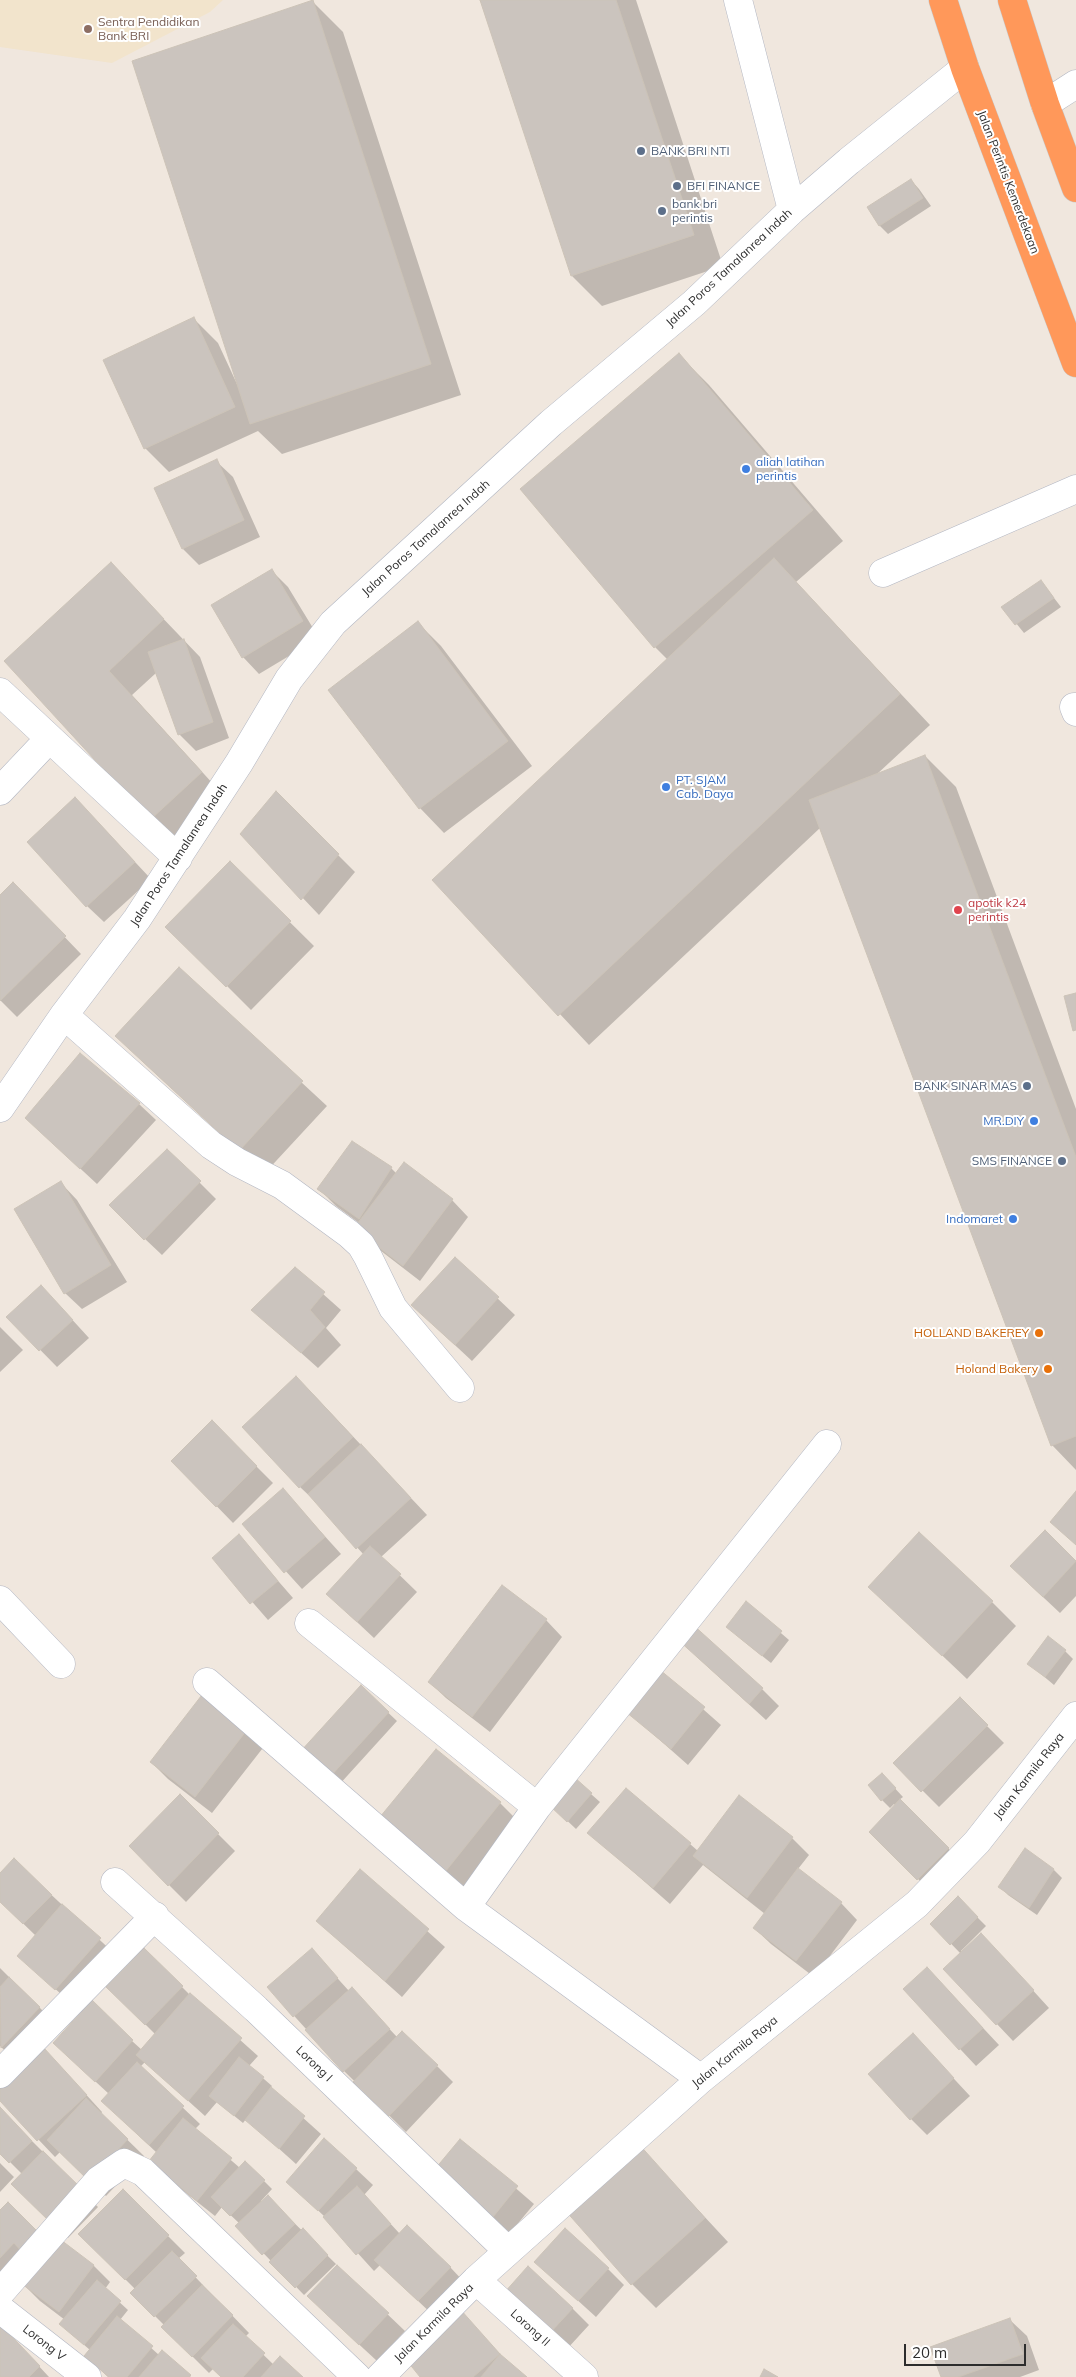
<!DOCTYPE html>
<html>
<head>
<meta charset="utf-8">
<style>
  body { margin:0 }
  #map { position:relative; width:1076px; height:2377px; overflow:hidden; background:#f0e7de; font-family:Mulish,sans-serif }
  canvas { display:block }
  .scale { position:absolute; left:904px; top:2344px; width:122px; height:22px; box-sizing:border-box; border:2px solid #2d2d2d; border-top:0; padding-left:6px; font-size:15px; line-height:18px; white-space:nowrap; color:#2d2d2d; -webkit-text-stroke:4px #fff; paint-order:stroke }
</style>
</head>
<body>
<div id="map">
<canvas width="1076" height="2377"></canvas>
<div class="scale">20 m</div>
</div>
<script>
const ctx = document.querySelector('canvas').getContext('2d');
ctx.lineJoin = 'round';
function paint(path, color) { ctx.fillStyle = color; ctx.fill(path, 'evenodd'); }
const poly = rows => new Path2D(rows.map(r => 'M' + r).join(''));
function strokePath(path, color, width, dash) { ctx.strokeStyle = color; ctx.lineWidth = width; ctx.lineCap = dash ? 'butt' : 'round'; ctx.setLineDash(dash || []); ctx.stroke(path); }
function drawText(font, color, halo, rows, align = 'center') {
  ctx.font = font + ' Mulish,sans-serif'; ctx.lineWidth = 4; ctx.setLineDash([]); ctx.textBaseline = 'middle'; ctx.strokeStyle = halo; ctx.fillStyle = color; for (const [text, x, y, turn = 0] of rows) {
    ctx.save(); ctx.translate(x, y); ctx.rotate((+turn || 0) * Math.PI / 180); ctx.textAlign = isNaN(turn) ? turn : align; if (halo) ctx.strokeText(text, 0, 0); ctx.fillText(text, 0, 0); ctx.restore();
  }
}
paint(poly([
  [0,0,223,0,210,12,112,63,0,47]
]), '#f2e4cc');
paint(poly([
  [481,0,636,0,723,266,602,306,572,276],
  [313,2,343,32,461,395,282,454,258,431,169,472,145,448,193,318,218,343,237,384,238,384],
  [911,180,919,189,931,206,888,234,880,226,869,208],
  [679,355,709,385,843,541,796,582,930,725,876,775,925,756,956,787,1076,1109,1076,1470,1052,1445,820,828,589,1045,434,880,668,660,655,647],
  [216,461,233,477,260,537,199,565,183,549],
  [111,564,200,657,229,738,196,751,179,734,156,673,132,695,225,797,175,843,6,661],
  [272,571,288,587,319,638,259,674,243,657],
  [1041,581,1061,607,1024,633,1003,607],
  [417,622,441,646,532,766,444,833,420,808,330,690],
  [276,793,355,872,319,915,242,834],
  [75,798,151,879,104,922,87,906],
  [230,863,314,946,251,1010,167,926],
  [0,897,30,901,81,954,17,1017,0,1000],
  [179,969,327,1106,264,1174,141,1060],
  [80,1055,139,1104,156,1120,97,1184,43,1134],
  [167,1150,216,1199,162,1255,127,1222],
  [391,1168,397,1174,452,1200,468,1217,420,1281,372,1244,359,1223,336,1206,319,1189],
  [61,1183,77,1200,127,1282,82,1309,65,1293],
  [455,1258,515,1315,472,1361,429,1321],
  [295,1269,341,1310,326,1328,341,1345,318,1368,253,1310],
  [57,1303,89,1338,57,1367,8,1317],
  [0,1327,23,1350,0,1372],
  [313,1394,427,1515,381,1557,417,1592,374,1638,327,1594,364,1555,317,1503,300,1487],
  [212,1422,273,1483,233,1523,173,1461],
  [283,1490,341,1554,302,1589,243,1524],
  [1045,1532,1076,1561,1076,1596,1060,1613,1028,1583],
  [239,1536,293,1598,268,1620,214,1558],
  [870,1587,992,1602,1016,1626,967,1679],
  [746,1603,789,1640,771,1663,736,1635],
  [546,1620,562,1637,490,1732,446,1698,429,1682],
  [1065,1651,1073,1659,1054,1685,1029,1664],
  [695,1655,762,1689,779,1706,766,1720],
  [661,1672,721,1725,688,1765,628,1712],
  [361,1687,397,1721,338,1786,310,1760],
  [960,1699,1004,1743,939,1807,895,1763],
  [250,1727,266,1744,212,1813,168,1779,151,1762],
  [574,1779,600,1802,576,1829,559,1813],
  [890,1783,903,1797,899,1800,965,1865,935,1896,871,1832,896,1806,894,1804,890,1808,882,1800],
  [180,1796,235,1851,186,1902,130,1846],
  [739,1797,792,1838,809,1855,798,1869,841,1903,857,1920,814,1977,771,1944,754,1928,765,1914,703,1865,670,1904,589,1833,690,1844,698,1851],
  [500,1803,524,1827,465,1900,401,1847],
  [14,1860,117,1956,73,2005,18,1955,36,1936,0,1901,0,1874],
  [1054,1870,1062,1878,1037,1915,1008,1895,1000,1887],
  [360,1871,445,1947,402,1997,317,1921],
  [958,1898,986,1926,961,1951,998,1952,1049,2008,1013,2041,945,1969,961,1954,932,1924],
  [144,1949,190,1995,258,2056,249,2066,272,2086,270,2088,321,2134,296,2164,246,2119,243,2123,217,2102,205,2116,145,2062,140,2067,200,2124,195,2129,240,2168,246,2163,272,2189,261,2201,263,2202,276,2205,336,2264,304,2295,237,2226,240,2224,222,2207,215,2216,167,2178,157,2153,120,2118,109,2094,71,2059,132,2041,142,2050,156,2035,108,1987],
  [312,1950,349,1991,352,1989,397,2037,437,2066,453,2082,406,2132,344,2071,268,1987],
  [0,1968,56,2024,19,2064,0,2046],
  [927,1968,999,2045,976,2066,904,1989],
  [929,2052,970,2096,927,2135,911,2119],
  [60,2066,102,2112,101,2114,144,2156,106,2196,60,2152,55,2157,0,2099,0,2090],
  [0,2109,98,2207,68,2238,13,2184,22,2174,0,2152],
  [460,2140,534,2204,510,2233,454,2185],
  [637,2144,728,2242,656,2308,632,2284],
  [0,2163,14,2177,0,2192],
  [356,2169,373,2185,364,2195,400,2234,450,2267,466,2284,435,2317,380,2265,374,2271,325,2217,288,2182],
  [123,2191,185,2253,178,2259,249,2333,245,2337,274,2365,301,2377,222,2377,213,2369,209,2373,163,2327,164,2325,132,2293,136,2290,80,2234],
  [0,2212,51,2247,57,2238,94,2266,110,2282,105,2289,128,2310,120,2320,159,2355,162,2352,191,2377,108,2377,85,2355,90,2350,69,2332,65,2320,40,2301,25,2286,9,2302,0,2293],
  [337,2266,405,2331,377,2361,325,2313],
  [608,2269,624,2285,596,2317,553,2278],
  [572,2308,589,2325,567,2349,522,2310],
  [460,2310,507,2362,525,2377,422,2377],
  [1010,2320,1027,2336,1039,2370,1020,2377,942,2377],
  [12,2337,49,2377,0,2377]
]), '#0003');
const building = poly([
  [313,0,431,364,250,424,132,61,313,0],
  [480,0,616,0,694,235,571,276,480,0],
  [911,179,923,198,879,226,867,207,911,179],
  [194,317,235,407,144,449,103,360,194,317],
  [679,353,813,510,654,648,520,489,679,353],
  [217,459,244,520,182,549,154,488,217,459],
  [774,558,900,694,558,1016,432,880,774,558],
  [111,562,164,619,109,671,202,772,150,820,4,661,111,562],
  [272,569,303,621,242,658,211,605,272,569],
  [1041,580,1054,598,1015,625,1001,607,1041,580],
  [418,621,508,741,419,809,328,690,418,621],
  [184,639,213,722,178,735,148,652,184,639],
  [925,755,1076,1157,1076,1436,1051,1446,809,800,925,755],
  [276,791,339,854,301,900,240,834,276,791],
  [75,797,135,862,86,907,27,842,75,797],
  [230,861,291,921,226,987,165,927,230,861],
  [13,882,66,936,0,1001,0,895,13,882],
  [179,967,303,1081,239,1151,115,1036,179,967],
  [1076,993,1076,1030,1073,1031,1064,996,1076,993],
  [80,1053,140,1103,80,1169,25,1118,80,1053],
  [352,1141,392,1167,359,1219,317,1189,352,1141],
  [167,1149,201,1181,144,1240,109,1205,167,1149],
  [404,1162,453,1199,403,1266,354,1228,404,1162],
  [61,1181,111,1265,64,1294,14,1209,61,1181],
  [455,1257,499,1297,455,1345,411,1305,455,1257],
  [295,1267,325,1292,310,1310,325,1327,301,1353,251,1310,295,1267],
  [41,1285,73,1320,39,1351,6,1317,41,1285],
  [296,1376,353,1437,299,1488,242,1427,296,1376],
  [212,1420,257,1466,216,1507,171,1461,212,1420],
  [361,1444,411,1498,356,1549,308,1494,361,1444],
  [283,1488,325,1537,284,1573,242,1524,283,1488],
  [1076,1491,1076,1545,1050,1522,1076,1491],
  [1045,1530,1076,1561,1043,1597,1010,1566,1045,1530],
  [919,1532,993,1601,942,1656,868,1587,919,1532],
  [239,1534,278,1581,250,1604,212,1558,239,1534],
  [370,1546,401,1574,357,1622,326,1594,370,1546],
  [502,1585,547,1619,472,1717,428,1682,502,1585],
  [746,1601,782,1631,762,1656,726,1627,746,1601],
  [691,1623,763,1688,749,1704,677,1639,691,1623],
  [1048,1636,1066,1650,1045,1677,1027,1664,1048,1636],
  [660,1670,705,1707,671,1749,626,1712,660,1670],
  [361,1685,389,1712,329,1778,300,1752,361,1685],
  [205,1691,250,1726,195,1797,150,1762,205,1691],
  [960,1697,988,1725,921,1792,893,1763,960,1697],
  [436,1749,501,1802,441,1877,375,1823,436,1749],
  [882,1773,896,1788,881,1801,868,1785,882,1773],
  [574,1777,592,1793,567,1822,549,1805,574,1777],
  [626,1788,691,1843,653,1888,587,1833,626,1788],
  [180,1794,219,1833,168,1886,129,1846,180,1794],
  [739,1795,793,1837,747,1898,693,1856,739,1795],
  [900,1799,949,1848,917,1880,869,1832,900,1799],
  [1025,1848,1054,1869,1029,1908,998,1887,1025,1848],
  [14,1858,52,1895,23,1924,0,1902,0,1873,14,1858],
  [798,1868,842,1902,796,1961,753,1928,798,1868],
  [360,1869,429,1929,385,1981,316,1921,360,1869],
  [958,1896,978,1917,950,1945,930,1924,958,1896],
  [62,1904,101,1938,55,1990,17,1956,62,1904],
  [981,1933,1034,1990,996,2025,943,1969,981,1933],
  [144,1948,183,1986,145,2025,106,1987,144,1948],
  [312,1948,338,1978,293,2017,267,1987,312,1948],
  [927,1967,983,2028,959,2050,903,1989,927,1967],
  [9,1977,40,2007,1,2048,0,1987,9,1977],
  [352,1987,390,2029,343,2072,305,2030,352,1987],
  [190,1993,242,2038,188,2101,136,2055,190,1993],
  [92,2000,133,2040,95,2082,53,2043,92,2000],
  [402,2031,438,2065,389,2116,353,2082,402,2031],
  [913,2033,954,2078,910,2120,868,2074,913,2033],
  [44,2048,87,2095,37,2141,0,2101,0,2088,44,2048],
  [239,2057,264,2077,234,2116,209,2096,239,2057],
  [137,2062,184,2106,149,2145,101,2101,137,2062],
  [271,2087,305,2116,279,2149,245,2120,271,2087],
  [86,2098,128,2139,89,2181,47,2140,86,2098],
  [0,2107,32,2141,9,2163,0,2154,0,2107],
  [183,2118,232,2158,197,2201,149,2161,183,2118],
  [324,2138,357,2168,318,2211,286,2182,324,2138],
  [460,2139,518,2186,493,2217,435,2169,460,2139],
  [637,2142,705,2218,631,2285,564,2209,637,2142],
  [43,2151,82,2189,50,2222,11,2184,43,2151],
  [245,2161,265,2180,230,2216,211,2197,245,2161],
  [357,2186,391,2224,356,2255,323,2217,357,2186],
  [123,2189,169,2235,125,2280,78,2234,123,2189],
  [268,2195,295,2224,262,2255,235,2226,268,2195],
  [8,2202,41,2235,23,2253,14,2243,0,2258,0,2210,8,2202],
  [407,2225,451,2267,418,2301,374,2260,407,2225],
  [303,2228,328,2255,295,2288,269,2262,303,2228],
  [565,2228,609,2268,578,2301,534,2262,565,2228],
  [57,2237,94,2265,59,2312,22,2284,57,2237],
  [172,2251,197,2276,154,2317,130,2293,172,2251],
  [337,2265,389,2313,359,2345,307,2296,337,2265],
  [528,2266,573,2308,549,2334,504,2293,528,2266],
  [97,2280,121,2301,84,2345,59,2324,97,2280],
  [202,2285,233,2315,192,2357,161,2327,202,2285],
  [460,2309,500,2354,473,2377,420,2377,404,2357,460,2309],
  [117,2316,153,2346,127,2377,109,2377,84,2356,117,2316],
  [1010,2318,1023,2354,958,2377,941,2377,930,2347,1010,2318],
  [0,2324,40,2366,29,2377,0,2377,0,2324],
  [233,2324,265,2353,243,2377,221,2377,201,2358,233,2324],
  [162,2350,191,2375,189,2377,139,2377,162,2350],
  [500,2354,527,2377,481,2377,500,2354],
  [280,2356,303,2377,261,2377,280,2356],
  [764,2369,778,2377,760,2377,764,2369]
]);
paint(building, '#cbc4be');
strokePath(building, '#ccc3b7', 1);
const minor = poly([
  [738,0,792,210],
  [1045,104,1076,84],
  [883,573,1076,489],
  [0,692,178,858],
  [1074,707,1076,712],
  [0,791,49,739],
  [64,1015,211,1145,237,1162,282,1185,349,1234,361,1245,368,1257,393,1308,460,1388],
  [0,1108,64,1015,137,919,239,763,289,679,333,623,551,423,694,303,792,210,849,161,965,68],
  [0,1600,61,1664],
  [309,1623,537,1807],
  [207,1682,466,1907,701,2079],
  [115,1882,256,2009,508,2251],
  [466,1907,537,1807,827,1444],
  [0,2074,155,1916],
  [476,2280,584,2377],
  [0,2293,99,2180,124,2163,143,2172,357,2377],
  [0,2309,87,2377],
  [380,2377,476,2280,701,2079,917,1904,977,1842,1076,1716]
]);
const highway = poly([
  [943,0,965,68,1076,363],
  [1012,0,1045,104,1076,188]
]);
strokePath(minor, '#b2b6c2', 29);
strokePath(highway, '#c8c8c8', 29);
strokePath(minor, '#fff', 28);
strokePath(highway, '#ff985a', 28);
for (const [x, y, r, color] of [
  [88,29,5,"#8d6e63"],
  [641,151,5,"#5c6f8a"],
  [677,186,5,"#5c6f8a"],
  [662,211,5,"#5c6f8a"],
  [746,469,5,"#3f7fe0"],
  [666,787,5,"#3f7fe0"],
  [958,910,5,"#e0444e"],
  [1027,1086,5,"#5c6f8a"],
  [1034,1121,5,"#3f7fe0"],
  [1062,1161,5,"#5c6f8a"],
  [1013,1219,5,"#3f7fe0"],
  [1039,1333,5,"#e8710a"],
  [1048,1369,5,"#e8710a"]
]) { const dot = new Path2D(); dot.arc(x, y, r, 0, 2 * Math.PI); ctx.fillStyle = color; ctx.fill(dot); strokePath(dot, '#fff', 2); }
drawText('12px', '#785e54', '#fff', [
  ["Sentra Pendidikan",98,22],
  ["Bank BRI",98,36]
], 'left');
drawText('12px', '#4e5e75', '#fff', [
  ["BANK BRI NTI",651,151],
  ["BFI FINANCE",687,186],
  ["bank bri",672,204],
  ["perintis",672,218],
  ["BANK SINAR MAS",1017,1086,"right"],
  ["SMS FINANCE",1052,1161,"right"]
], 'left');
drawText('12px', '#2d2d2d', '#fff', [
  ["Jalan Perintis Kemerdekaan",1008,182,69],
  ["Jalan Poros Tamalanrea Indah",729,268,-43],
  ["Jalan Poros Tamalanrea Indah",426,538,-42],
  ["Jalan Poros Tamalanrea Indah",179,855,-57],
  ["Jalan Karmila Raya",1029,1776,-52],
  ["Jalan Karmila Raya",735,2052,-39],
  ["Lorong I",314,2064,44],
  ["Jalan Karmila Raya",434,2323,-45],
  ["Lorong II",530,2328,42],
  ["Lorong V",44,2343,38]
]);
drawText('12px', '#366cbe', '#fff', [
  ["aliah latihan",756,462],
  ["perintis",756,476],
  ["PT. SJAM",676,780],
  ["Cab. Daya",676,794],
  ["MR.DIY",1024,1121,"right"],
  ["Indomaret",1003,1219,"right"]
], 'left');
drawText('12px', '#be3a42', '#fff', [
  ["apotik k24",968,903],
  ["perintis",968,917]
], 'left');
drawText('12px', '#c56008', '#fff', [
  ["HOLLAND BAKEREY",1029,1333],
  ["Holand Bakery",1038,1369]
], 'right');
</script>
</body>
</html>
